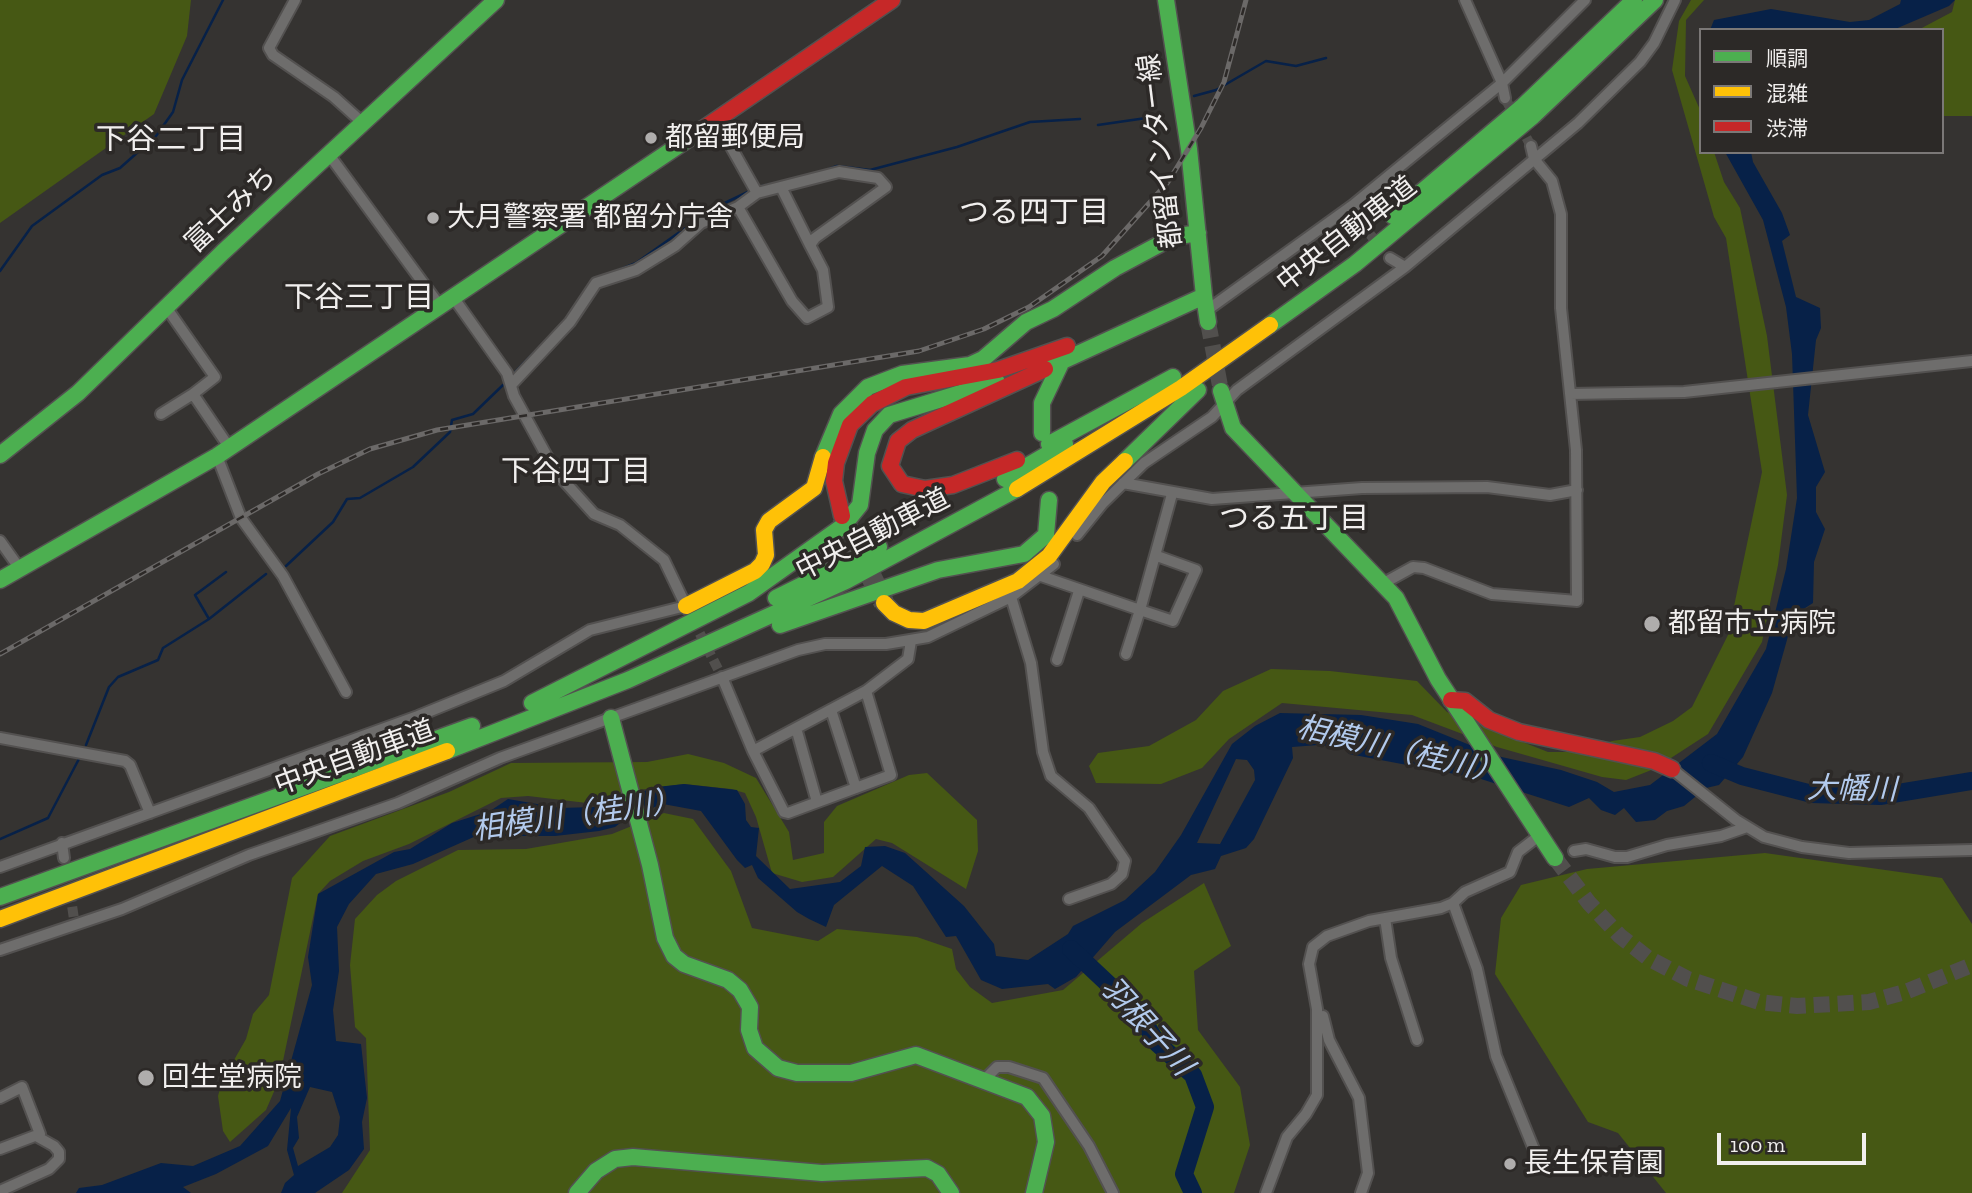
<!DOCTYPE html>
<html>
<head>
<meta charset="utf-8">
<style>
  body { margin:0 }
  #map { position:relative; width:1972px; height:1193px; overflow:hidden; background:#353331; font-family:"Zilla Slab","Noto Sans JP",serif }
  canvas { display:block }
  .legend { position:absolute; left:1699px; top:28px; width:245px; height:126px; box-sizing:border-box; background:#2c2927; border:2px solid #7b7877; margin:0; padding:9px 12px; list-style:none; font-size:21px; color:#f1efee }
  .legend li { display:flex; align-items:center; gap:14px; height:35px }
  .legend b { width:35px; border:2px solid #7b7877 }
  .scale { position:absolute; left:1717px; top:1133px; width:149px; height:32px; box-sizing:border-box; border:4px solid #f1efee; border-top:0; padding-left:9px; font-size:21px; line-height:24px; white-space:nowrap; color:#f1efee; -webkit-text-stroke:5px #2c2927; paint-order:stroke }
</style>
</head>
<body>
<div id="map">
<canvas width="1972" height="1193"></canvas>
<ul class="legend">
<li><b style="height:9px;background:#4caf50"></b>順調</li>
<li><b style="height:9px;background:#ffc107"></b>混雑</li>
<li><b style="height:9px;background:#c62828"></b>渋滞</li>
</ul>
<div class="scale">100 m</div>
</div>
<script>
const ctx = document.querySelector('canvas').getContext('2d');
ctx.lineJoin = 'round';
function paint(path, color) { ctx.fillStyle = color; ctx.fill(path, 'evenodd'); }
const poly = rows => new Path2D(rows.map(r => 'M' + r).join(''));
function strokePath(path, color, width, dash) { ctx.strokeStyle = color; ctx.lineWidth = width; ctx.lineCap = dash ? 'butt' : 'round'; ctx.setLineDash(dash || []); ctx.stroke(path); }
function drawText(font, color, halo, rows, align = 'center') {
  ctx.font = font + ' "Zilla Slab","Noto Sans JP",serif'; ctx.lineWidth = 7; ctx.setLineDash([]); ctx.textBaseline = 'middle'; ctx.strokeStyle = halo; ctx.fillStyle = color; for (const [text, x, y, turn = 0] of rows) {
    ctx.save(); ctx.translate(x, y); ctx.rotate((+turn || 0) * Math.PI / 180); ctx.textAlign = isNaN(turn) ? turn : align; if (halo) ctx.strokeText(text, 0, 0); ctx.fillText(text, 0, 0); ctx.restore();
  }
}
paint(poly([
  [0,0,191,0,187,36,154,114,0,223],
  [1691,0,1704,0,1686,20,1685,76,1701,112,1701,152,1714,152,1724,182,1740,208,1767,336,1787,495,1778,565,1762,642,1708,734,1654,769,1626,780,1602,777,1497,747,1412,715,1282,703,1229,739,1202,768,1161,784,1096,783,1089,766,1098,753,1149,746,1196,720,1223,691,1271,669,1330,671,1417,681,1447,712,1548,752,1577,752,1612,741,1640,737,1673,721,1692,707,1728,635,1762,472,1726,238,1714,217,1672,70,1679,21],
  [1955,0,1972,0,1972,116,1942,116,1942,30,1918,30,1952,12],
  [688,754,724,763,756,778,789,832,793,860,824,853,824,822,837,806,909,775,927,773,977,820,978,851,966,889,892,843,876,839,833,877,802,882,772,873,756,817,745,793,731,789,684,784,616,793,587,803,528,796,501,798,409,844,363,861,330,881,318,894,279,1080,266,1110,230,1142,223,1131,218,1096,222,1081,246,1039,253,1014,269,995,292,878,330,836,449,792,511,763,647,762],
  [664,813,693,819,731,871,752,928,818,941,837,929,917,937,952,949,956,969,970,987,992,1003,1063,990,1142,923,1204,883,1231,946,1194,971,1198,1030,1240,1087,1250,1145,1234,1193,342,1193,370,1150,366,1038,355,1027,350,965,355,919,377,895,396,881,458,850,526,849,612,834],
  [1765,853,1942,878,1972,924,1972,1193,1666,1193,1618,1133,1588,1122,1495,974,1501,918,1521,885,1587,869]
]), '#465814');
paint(poly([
  [1901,0,1955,0,1949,6,1893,30,1710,30,1714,20,1771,9,1850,22,1869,20,1900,4],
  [1725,152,1751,152,1753,162,1782,213,1790,235,1782,241,1796,297,1820,308,1821,328,1816,340,1808,415,1825,472,1816,487,1816,512,1825,529,1814,562,1813,603,1794,615,1772,693,1743,757,1719,785,1706,788,1684,806,1667,811,1655,820,1636,822,1624,808,1615,815,1601,810,1589,798,1569,807,1481,779,1349,754,1344,748,1318,745,1292,747,1293,758,1254,839,1246,848,1221,856,1215,869,1191,875,1115,932,1076,977,1055,989,1048,984,1002,989,981,980,956,936,946,937,913,886,882,866,834,905,826,927,809,919,797,912,758,878,752,865,745,868,737,860,701,811,663,804,628,817,615,827,599,831,555,836,476,836,413,864,376,874,349,904,337,927,339,971,333,1010,336,1041,361,1044,367,1098,362,1122,364,1149,349,1170,315,1193,281,1193,285,1183,294,1175,287,1150,291,1108,268,1146,216,1174,183,1187,191,1193,76,1193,79,1188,102,1185,161,1163,193,1166,240,1146,280,1101,312,985,308,957,318,894,394,852,410,849,452,823,490,811,508,799,560,808,594,807,657,787,684,784,737,790,745,804,746,820,751,827,759,828,756,856,790,889,840,882,861,866,865,847,885,846,905,853,964,906,994,944,996,956,1028,960,1068,934,1073,926,1125,900,1155,872,1181,835,1232,744,1255,726,1280,713,1361,715,1418,724,1497,756,1561,770,1597,782,1614,792,1650,785,1717,734,1766,649,1786,569,1797,498,1792,354,1786,307,1763,220],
  [1236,759,1247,760,1254,770,1255,780,1220,844,1197,843],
  [310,1087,332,1092,340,1117,338,1135,330,1147,298,1166,293,1148,299,1138,297,1117]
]), '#072148');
strokePath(poly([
  [1194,96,1216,90,1266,61,1296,66,1326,58],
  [1098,125,1160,116],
  [829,169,837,166,870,170,957,147,1030,122,1080,119],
  [758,187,776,183],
  [0,271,32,226,102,175,120,168,156,136,173,112,182,80,223,0],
  [614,272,636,263,712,209,752,190],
  [515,372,550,336],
  [286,566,333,522,347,499,360,498,413,467,450,432,452,420,473,414,503,385],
  [209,619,195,595,226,572],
  [86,745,109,687,118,677,158,660,163,648,209,619,266,574],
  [0,839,48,818,81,755]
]), '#072148', 2.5);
strokePath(poly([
  [1711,763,1742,776,1812,794,1880,796,1972,781],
  [1071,949,1138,1012,1157,1043,1193,1075,1205,1107,1184,1174,1193,1193]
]), '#072148', 18);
strokePath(poly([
  [1505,98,1531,146],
  [1360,222,1373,238],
  [693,620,722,677],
  [70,892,74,919]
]), '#514f4d', 10, [10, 5]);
strokePath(poly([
  [1208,322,1221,391],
  [1555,858,1589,903,1620,936,1648,958,1688,979,1759,1002,1797,1006,1869,1002,1905,992,1972,965]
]), '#514f4d', 16, [16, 8]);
strokePath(poly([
  [842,516,884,603]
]), '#514f4d', 21, [21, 10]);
const street = poly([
  [295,0,269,48,273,55,334,97,364,124],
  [1465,0,1502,83,1505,98],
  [717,122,757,193],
  [330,156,440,306],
  [781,187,810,245],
  [1353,205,1360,222],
  [1390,258,1405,267],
  [166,307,215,377,193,394,229,447],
  [1206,311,1353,205,1502,83,1585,0],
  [512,384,570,322,596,283,636,270,675,246,701,223,738,207,757,193,839,172,878,178,886,187,815,238,810,245,823,270,828,307,807,318,792,301,738,207],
  [1570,394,1684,392,1972,361],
  [161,414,193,394],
  [217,456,241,518,283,576,346,692],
  [1123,483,1212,499,1362,488,1487,487,1550,495,1577,490],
  [1077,535,1102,504,1144,463,1212,417,1237,390,1405,267,1578,123,1640,62,1654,43,1675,0],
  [0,541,20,569],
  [1041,576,1140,610,1172,494],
  [1384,583,1413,567,1424,568,1492,594,1577,601,1576,450,1561,308,1561,214,1552,181,1534,159,1531,146],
  [1011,597,1031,663,1043,752,1051,776,1089,808,1125,861,1122,874,1111,884,1069,899],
  [1126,654,1140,610,1173,621,1196,570,1157,556],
  [1057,660,1079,591],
  [722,677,753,751,784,812,788,813,891,775,866,691],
  [831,710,856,788],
  [796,728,817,802],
  [0,738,125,761,130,765,150,813],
  [753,751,866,691,908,659,911,641],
  [1672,769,1736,820,1764,837,1802,847,1849,853,1972,850],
  [62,843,64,858],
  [1574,851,1586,849,1615,857,1627,857,1667,845,1721,836,1747,827],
  [0,867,418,716,504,681,590,630,686,606,664,560,620,525,594,514,555,471,514,396,507,373,453,297],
  [1453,903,1477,969,1496,1056,1535,1152],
  [1385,918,1391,958,1417,1040],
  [0,950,122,909,249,855,398,803,500,758,798,650,825,644,886,644,928,637,1011,597,1054,564],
  [1323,1016,1329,1040,1359,1098,1368,1173,1361,1193],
  [983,1081,997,1067,1009,1067,1043,1078,1089,1146,1113,1193],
  [0,1098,22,1087,40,1134,0,1149],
  [0,1191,49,1169,59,1159,59,1152,54,1146,36,1136],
  [1266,1193,1287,1137,1306,1114,1317,1095,1317,1009,1309,964,1313,947,1327,936,1369,921,1441,908,1453,903,1465,892,1510,872,1518,852,1540,835]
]);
const fast = poly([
  [1166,0,1189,149,1204,296],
  [1393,216,1523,106,1634,0],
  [1204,296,1208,322],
  [1270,325,1355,264,1533,116,1655,0],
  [1045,369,1204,296],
  [1221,391,1233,428,1396,598,1438,679,1555,858],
  [1042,433,1042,403,1061,363],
  [1049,444,1173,377],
  [0,455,78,393,223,252,496,0],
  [823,457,841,414,868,387,902,374,970,365,983,359,1026,322,1053,309,1115,268,1173,237,1198,233],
  [1125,461,1198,390],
  [1005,479,1065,444],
  [0,580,217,456,697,133],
  [776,598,879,547],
  [780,625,938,570,1024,554,1046,535,1049,500],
  [532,703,749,593,843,526,860,505,867,453,875,430,889,415,997,382],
  [611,718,650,865,665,938,674,956,684,964,728,980,740,990,750,1007,749,1030,755,1048,778,1068,797,1073,851,1073,916,1055,1027,1097,1042,1116,1046,1142,1034,1193],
  [447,751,628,680,846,581,1017,489],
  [0,897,472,726],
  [577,1193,596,1171,615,1159,633,1157,822,1173,927,1168,938,1174,951,1193]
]);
const slow = poly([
  [1017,489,1181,388,1270,325],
  [884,603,894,613,909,620,924,621,1018,581,1049,556,1103,482,1125,461],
  [686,606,755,571,762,564,766,555,764,530,769,521,814,488,823,457],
  [0,919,447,751]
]);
const jam = poly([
  [697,133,892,0],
  [1017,460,953,485,925,489,902,484,890,466,898,441,912,430,1045,369],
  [842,516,834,481,836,463,850,425,872,404,906,387,998,370,1067,346],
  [1451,700,1465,701,1489,720,1519,732,1654,761,1672,769]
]);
strokePath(street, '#535150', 14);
strokePath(fast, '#535150', 19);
strokePath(slow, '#535150', 19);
strokePath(jam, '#535150', 19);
strokePath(street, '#6e6d6c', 10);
strokePath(fast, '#4caf50', 16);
strokePath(slow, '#ffc107', 16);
strokePath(jam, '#c62828', 16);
const rail = poly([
  [0,654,318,474,370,449,437,430,919,351,984,329,1029,307,1102,256,1168,182,1201,128,1224,82,1246,0]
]);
strokePath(rail, '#6b6968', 5);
strokePath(rail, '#2c2927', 2.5, [8]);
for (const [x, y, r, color] of [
  [651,138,7,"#afadac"],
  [433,218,7,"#afadac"],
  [1652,624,9,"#afadac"],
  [146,1078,9,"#afadac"],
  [1510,1164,7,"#afadac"]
]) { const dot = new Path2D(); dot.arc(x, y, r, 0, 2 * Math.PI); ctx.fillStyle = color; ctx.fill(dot); strokePath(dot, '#2c2927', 2.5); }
drawText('28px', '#f1efee', '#2c2927', [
  ["都留郵便局",665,138],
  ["大月警察署 都留分庁舎",447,218],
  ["都留市立病院",1668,624],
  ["回生堂病院",162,1078],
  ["長生保育園",1524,1164]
], 'left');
drawText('28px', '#f1efee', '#2c2927', [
  ["都留インター線",1161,151,-97],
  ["富士みち",231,210,-43],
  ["中央自動車道",1347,235,-38],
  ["中央自動車道",873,535,-27],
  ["中央自動車道",355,758,-20]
]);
drawText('30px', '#f1efee', '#2c2927', [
  ["下谷二丁目",171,140],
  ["つる四丁目",1034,213],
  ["下谷三丁目",359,298],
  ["下谷四丁目",576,472],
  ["つる五丁目",1294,519]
]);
drawText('italic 30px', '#b2caed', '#2c2927', [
  ["相模川（桂川）",1400,751,13],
  ["大幡川",1852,790,1],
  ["相模川（桂川）",577,816,-8],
  ["羽根子川",1146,1027,48]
]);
</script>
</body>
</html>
